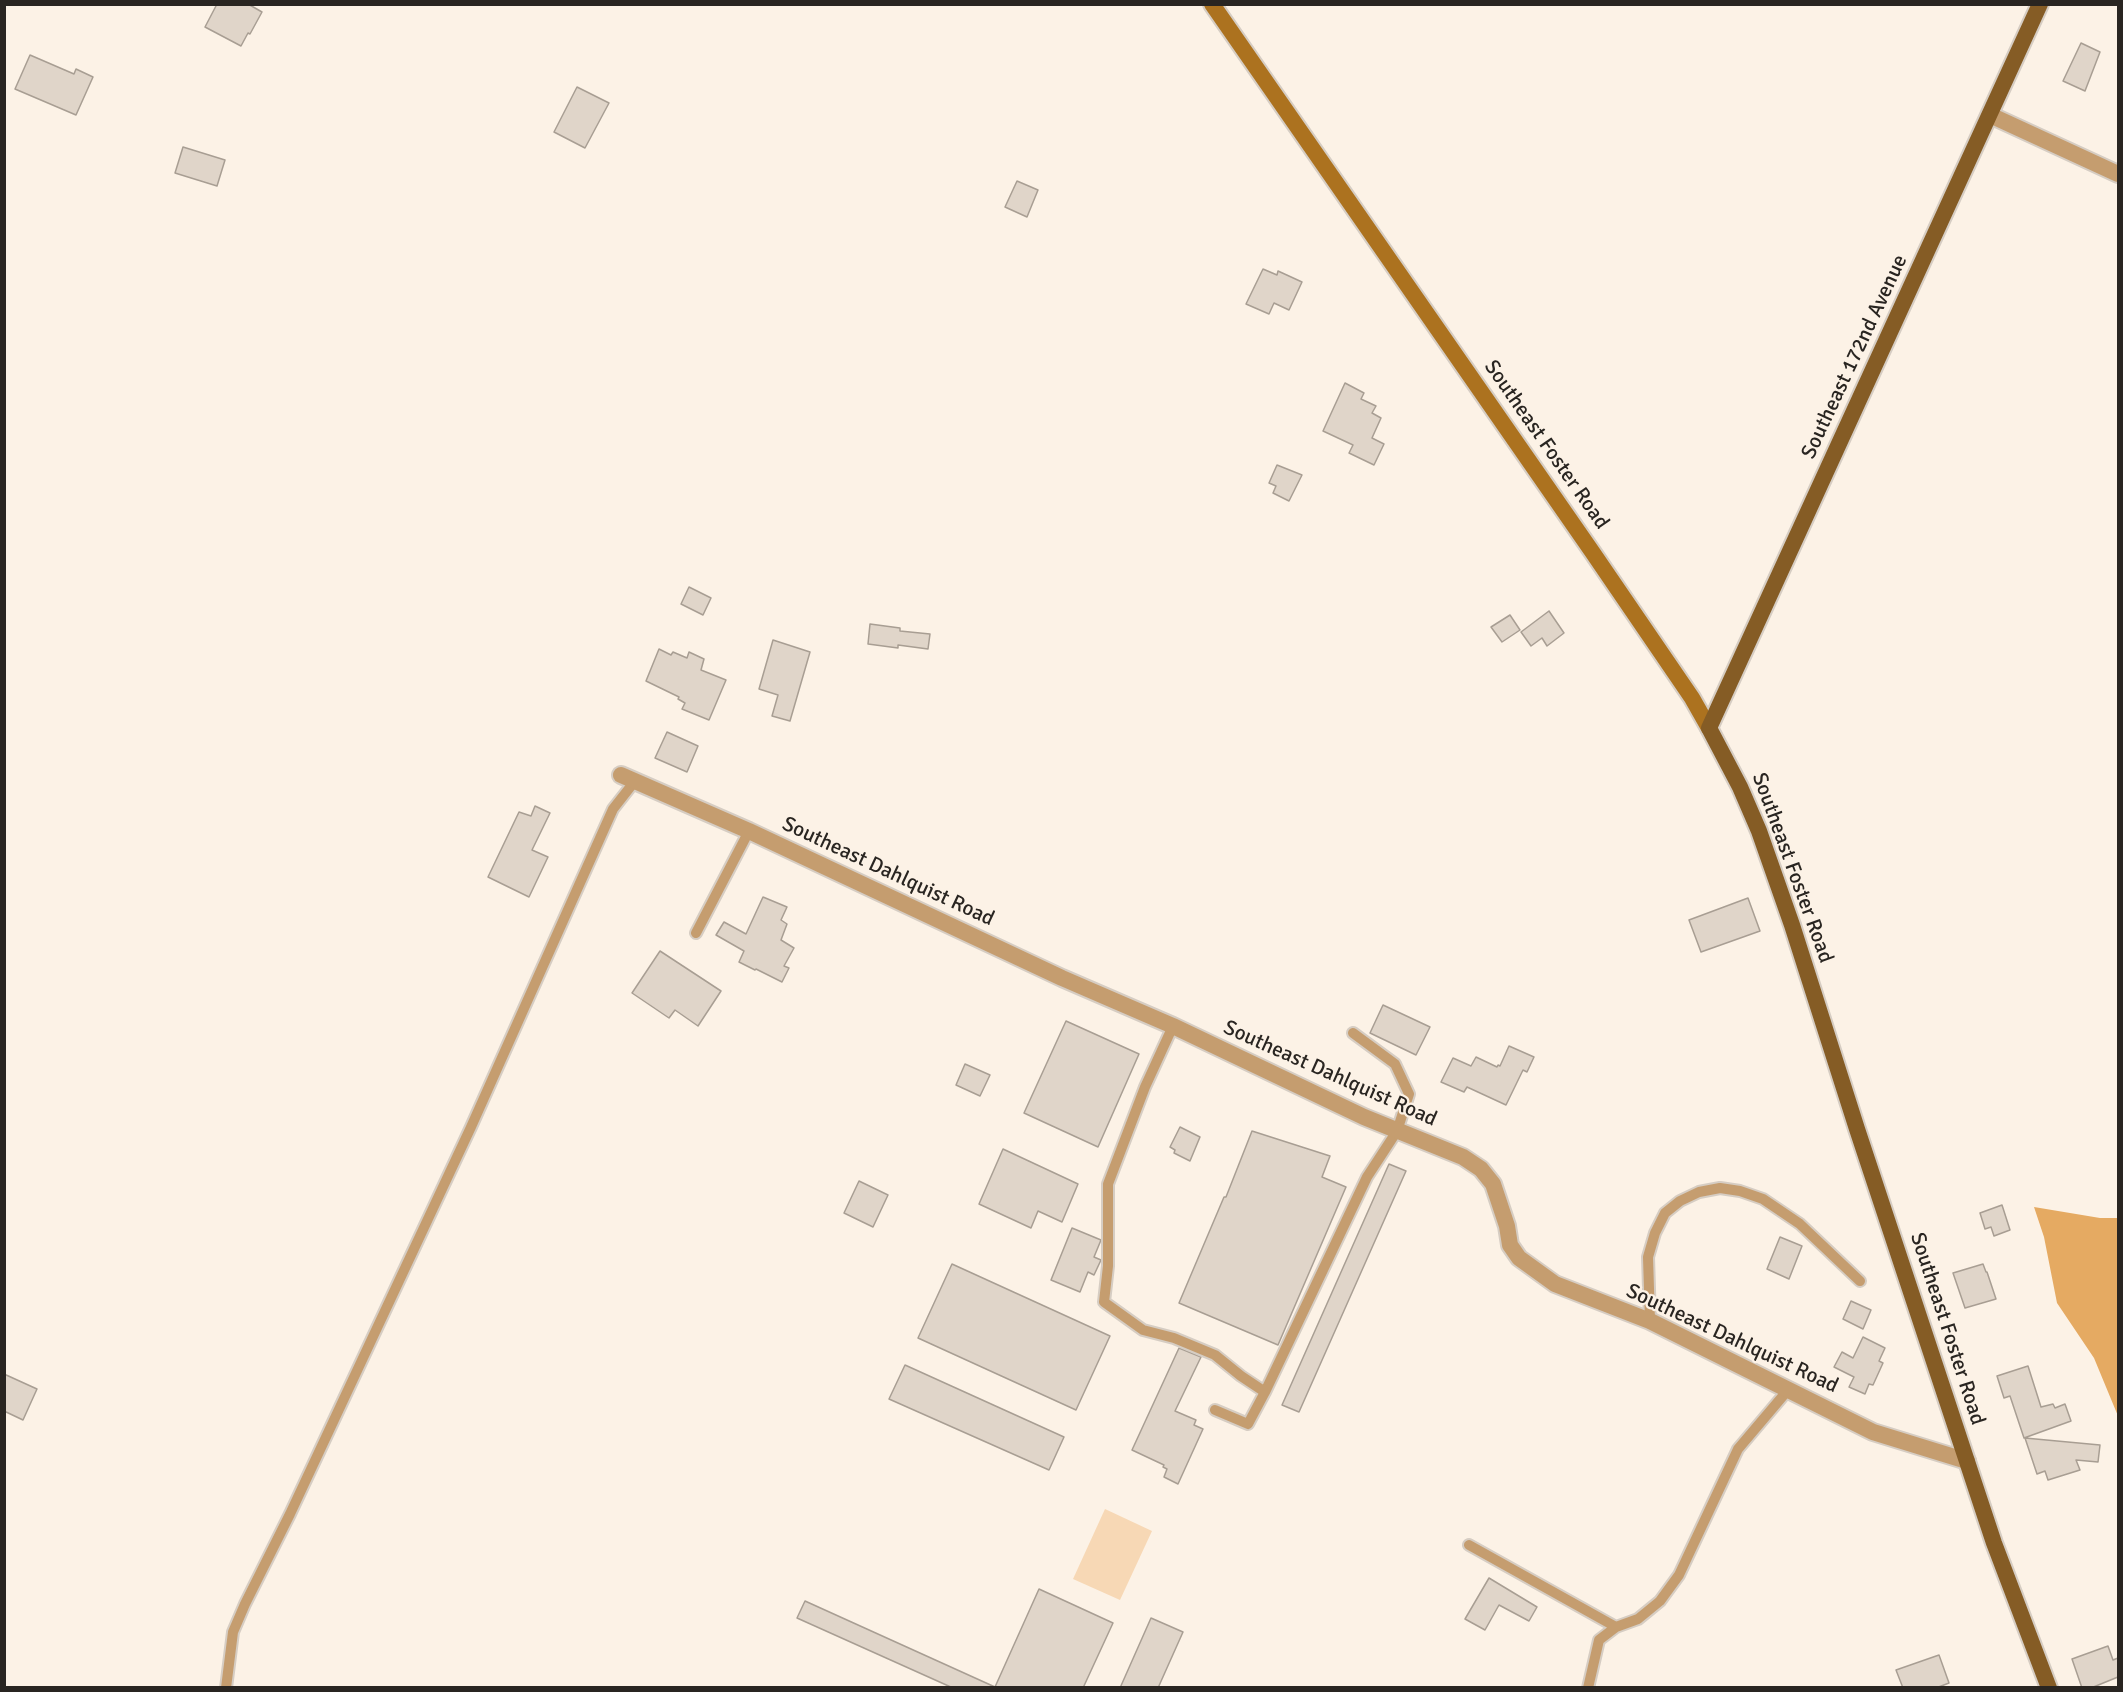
<!DOCTYPE html>
<html>
<head>
<meta charset="utf-8">
<style>
  body { margin:0 }
  #map { position:relative; width:2123px; height:1692px; overflow:hidden; background:#fcf2e6; font-family:Signika,sans-serif }
  canvas { display:block }
  .frame { position:absolute; inset:0; border:6px solid #292521; pointer-events:none }
</style>
</head>
<body>
<div id="map">
<canvas width="2123" height="1692"></canvas>
<div class="frame"></div>
</div>
<script>
const ctx = document.querySelector('canvas').getContext('2d');
ctx.lineJoin = 'round';
function paint(path, color) { ctx.fillStyle = color; ctx.fill(path, 'evenodd'); }
const poly = rows => new Path2D(rows.map(r => 'M' + r).join(''));
function strokePath(path, color, width, dash) { ctx.strokeStyle = color; ctx.lineWidth = width; ctx.lineCap = dash ? 'butt' : 'round'; ctx.setLineDash(dash || []); ctx.stroke(path); }
function drawText(font, color, halo, rows, align = 'center') {
  ctx.font = font + ' Signika,sans-serif'; ctx.lineWidth = 4.5; ctx.setLineDash([]); ctx.textBaseline = 'middle'; ctx.strokeStyle = halo; ctx.fillStyle = color; for (const [text, x, y, turn = 0] of rows) {
    ctx.save(); ctx.translate(x, y); ctx.rotate((+turn || 0) * Math.PI / 180); ctx.textAlign = isNaN(turn) ? turn : align; if (halo) ctx.strokeText(text, 0, 0); ctx.fillText(text, 0, 0); ctx.restore();
  }
}
paint(poly([
  [1105,1509,1152,1531,1120,1600,1073,1579]
]), '#f7d8b5');
paint(poly([
  [2034,1207,2100,1218,2118,1218,2118,1416,2094,1358,2057,1303,2044,1237]
]), '#e5aa62');
const building = poly([
  [217,4,248,4,262,12,250,34,248,33,241,46,205,27,217,4],
  [2081,43,2100,52,2085,91,2063,81,2081,43],
  [30,55,74,74,76,69,93,77,76,115,15,89,30,55],
  [577,87,609,103,585,148,554,132,577,87],
  [183,147,225,160,217,186,175,173,183,147],
  [1017,181,1038,190,1027,217,1005,207,1017,181],
  [1263,269,1277,275,1278,271,1302,282,1289,310,1274,303,1269,314,1246,304,1263,269],
  [1345,383,1364,393,1361,399,1376,406,1372,413,1381,418,1372,438,1384,444,1374,465,1349,453,1353,445,1323,431,1345,383],
  [1277,465,1302,475,1289,501,1273,493,1276,486,1269,483,1277,465],
  [689,587,711,598,703,615,681,604,689,587],
  [1549,611,1564,633,1547,646,1542,638,1531,646,1521,632,1549,611],
  [1510,615,1520,630,1502,642,1491,627,1510,615],
  [870,624,900,628,900,631,930,634,928,649,898,645,898,648,868,644,870,624],
  [773,640,810,652,790,721,772,716,778,695,759,689,773,640],
  [659,649,671,655,673,652,687,658,689,652,704,659,701,670,726,680,709,720,682,709,685,703,678,699,679,697,646,681,659,649],
  [667,732,698,746,687,772,655,758,667,732],
  [535,806,550,813,532,850,548,857,529,897,488,877,519,812,531,816,535,806],
  [763,897,787,907,781,920,787,924,781,940,794,948,784,966,789,968,782,982,756,969,755,970,739,962,744,951,716,935,724,922,746,934,763,897],
  [1748,898,1760,931,1701,952,1689,920,1748,898],
  [660,951,721,991,698,1026,675,1010,669,1018,632,993,660,951],
  [1383,1005,1430,1027,1416,1055,1370,1033,1383,1005],
  [1066,1021,1139,1054,1098,1147,1024,1113,1066,1021],
  [1509,1046,1534,1057,1527,1072,1523,1070,1506,1105,1467,1087,1464,1092,1441,1082,1453,1058,1471,1066,1476,1057,1497,1067,1498,1065,1500,1066,1509,1046],
  [965,1064,990,1075,980,1096,956,1085,965,1064],
  [1180,1127,1200,1137,1190,1161,1174,1153,1175,1150,1170,1147,1180,1127],
  [1252,1131,1330,1156,1322,1177,1346,1187,1278,1345,1179,1303,1224,1197,1226,1197,1252,1131],
  [1003,1149,1078,1184,1062,1222,1038,1211,1031,1228,979,1204,1003,1149],
  [1389,1164,1406,1171,1299,1412,1282,1405,1389,1164],
  [859,1181,888,1195,873,1227,844,1213,859,1181],
  [2002,1205,2010,1230,1994,1236,1991,1227,1985,1229,1980,1213,2002,1205],
  [1072,1228,1101,1240,1094,1257,1101,1260,1094,1275,1088,1272,1080,1292,1051,1280,1072,1228],
  [1780,1237,1802,1246,1789,1279,1767,1269,1780,1237],
  [952,1264,1110,1336,1076,1410,918,1338,952,1264],
  [1983,1264,1986,1272,1987,1272,1996,1299,1965,1308,1953,1273,1983,1264],
  [1851,1301,1871,1310,1863,1329,1843,1319,1851,1301],
  [1863,1337,1885,1348,1879,1361,1883,1363,1873,1385,1869,1384,1865,1394,1849,1387,1854,1377,1834,1367,1842,1352,1853,1358,1863,1337],
  [1179,1348,1201,1357,1175,1411,1196,1420,1194,1425,1203,1429,1178,1484,1164,1477,1167,1469,1163,1467,1164,1465,1132,1450,1179,1348],
  [905,1365,1064,1437,1049,1470,889,1399,905,1365],
  [2028,1366,2041,1407,2053,1404,2055,1408,2065,1404,2071,1421,2024,1438,2010,1396,2004,1398,1997,1376,2028,1366],
  [4,1374,37,1389,23,1420,4,1411,4,1374],
  [2025,1438,2100,1445,2098,1462,2076,1460,2080,1470,2048,1480,2045,1471,2037,1474,2025,1438],
  [1489,1578,1537,1607,1529,1621,1499,1605,1485,1630,1465,1619,1489,1578],
  [1039,1589,1113,1623,1083,1688,953,1688,797,1618,805,1601,995,1687,1039,1589],
  [1151,1618,1183,1632,1158,1688,1120,1688,1151,1618],
  [2108,1646,2113,1660,2118,1658,2118,1677,2091,1688,2082,1688,2072,1659,2108,1646],
  [1939,1655,1949,1683,1936,1688,1903,1688,1896,1670,1939,1655]
]);
paint(building, '#e0d5c9');
strokePath(building, '#a89e93', 1.5);
const service = poly([
  [696,933,749,831],
  [1173,1026,1145,1087,1108,1184,1108,1266,1104,1302,1143,1330,1174,1338,1215,1355,1241,1376,1265,1392,1367,1177,1397,1131,1409,1094,1395,1064,1353,1033],
  [1650,1321,1648,1257,1655,1233,1665,1213,1680,1201,1699,1192,1720,1188,1740,1191,1763,1199,1800,1224,1860,1281],
  [1215,1410,1248,1424,1265,1392],
  [1469,1545,1616,1627],
  [226,1688,233,1632,245,1604,290,1514,471,1127,613,809,635,781],
  [1588,1688,1599,1640,1616,1627,1638,1619,1660,1601,1679,1575,1738,1449,1788,1390]
]);
const minor = poly([
  [1990,115,2118,174],
  [621,775,749,831,1062,978,1173,1026,1364,1117,1463,1157,1481,1169,1493,1184,1507,1226,1510,1245,1519,1258,1555,1284,1650,1321,1873,1432,1967,1461]
]);
const secondary = poly([
  [1212,4,1593,553,1692,698,1709,728]
]);
const primary = poly([
  [2040,4,1709,728,1740,787,1759,831,1792,925,1857,1129,1994,1543,2049,1688]
]);
strokePath(service, '#d6cdc3', 14);
strokePath(minor, '#d6cdc3', 20);
strokePath(secondary, '#d6cdc3', 20);
strokePath(primary, '#d6cdc3', 20);
strokePath(service, '#c59d6f', 10);
strokePath(minor, '#c59d6f', 16);
strokePath(secondary, '#ac721f', 16);
strokePath(primary, '#855c25', 16);
drawText('21px', '#292521', '#fcf2e6', [
  ["Southeast 172nd Avenue",1855,357,-65],
  ["Southeast Foster Road",1546,445,55],
  ["Southeast Foster Road",1792,868,70],
  ["Southeast Dahlquist Road",888,872,25],
  ["Southeast Dahlquist Road",1330,1074,24],
  ["Southeast Foster Road",1947,1329,72],
  ["Southeast Dahlquist Road",1732,1339,25]
]);
</script>
</body>
</html>
